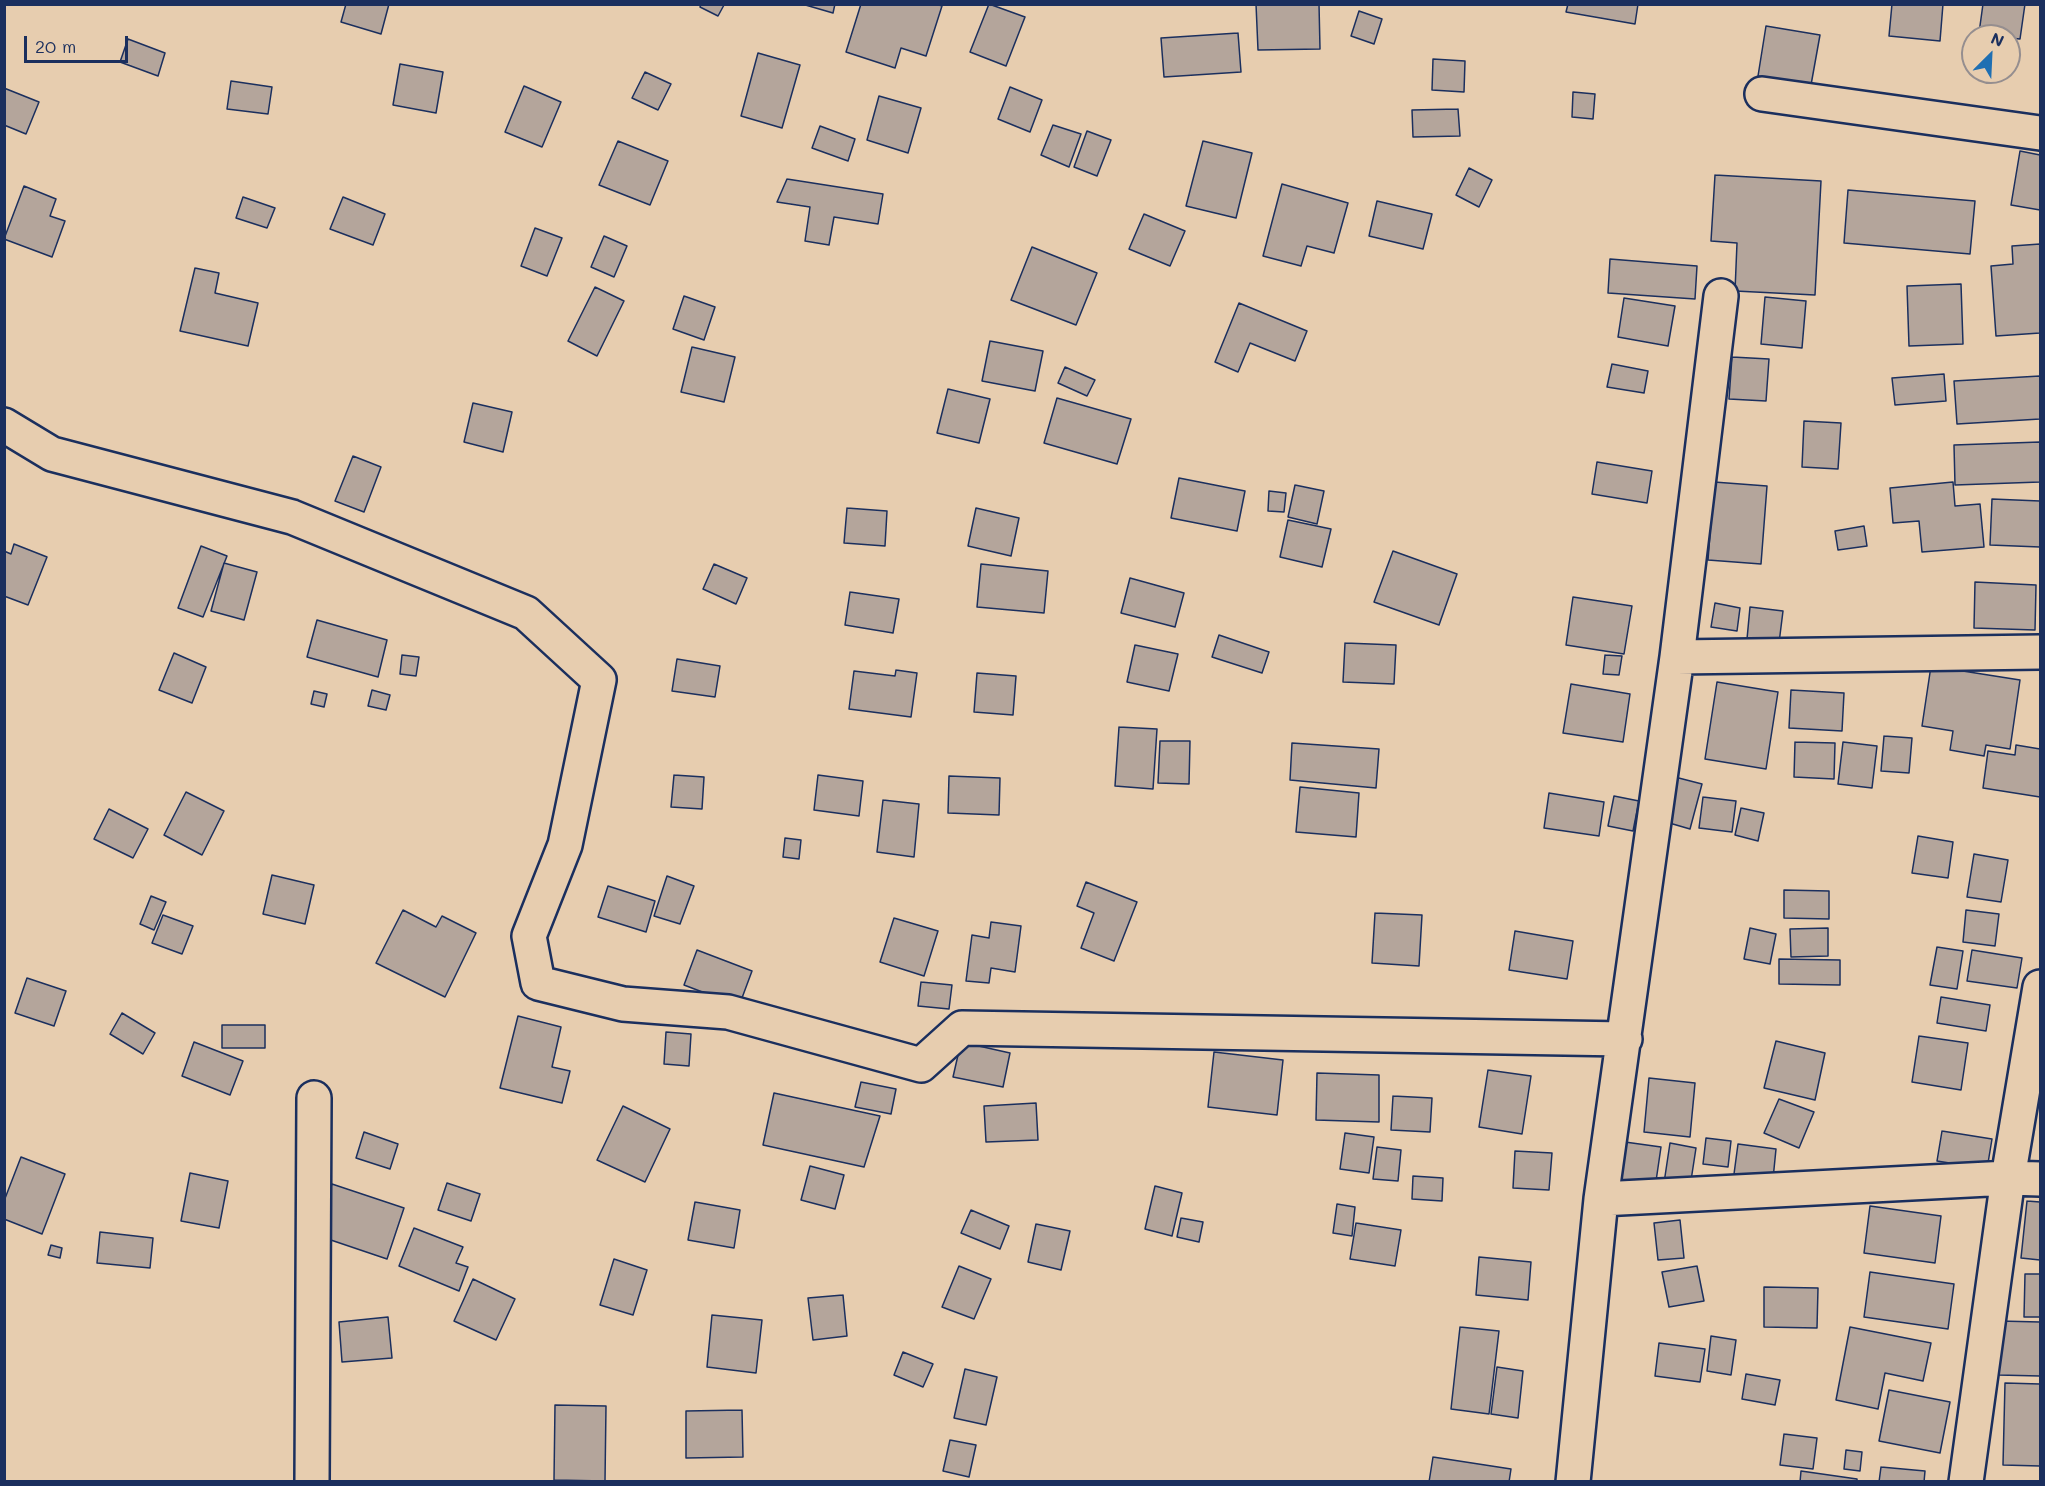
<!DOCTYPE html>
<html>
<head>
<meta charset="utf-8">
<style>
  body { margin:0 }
  #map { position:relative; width:2045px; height:1486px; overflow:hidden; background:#e7cdaf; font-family:Mali,sans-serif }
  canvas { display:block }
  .frame { position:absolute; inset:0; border:6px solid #1b2f5e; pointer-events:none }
  .north { position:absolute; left:1961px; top:24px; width:60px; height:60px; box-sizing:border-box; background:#e7cdaf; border:2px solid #958e8f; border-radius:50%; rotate:24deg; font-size:16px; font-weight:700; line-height:24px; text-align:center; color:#1b2f5e }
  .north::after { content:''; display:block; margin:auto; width:21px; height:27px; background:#1f6fb2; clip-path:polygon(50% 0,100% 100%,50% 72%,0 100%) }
  .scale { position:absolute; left:24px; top:36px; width:104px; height:27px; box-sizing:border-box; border:3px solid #1b2f5e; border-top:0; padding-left:8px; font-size:18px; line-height:21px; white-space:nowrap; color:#1b2f5e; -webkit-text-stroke:4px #e7cdaf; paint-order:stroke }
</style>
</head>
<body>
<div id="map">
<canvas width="2045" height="1486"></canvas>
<div class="frame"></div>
<div class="north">N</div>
<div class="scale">20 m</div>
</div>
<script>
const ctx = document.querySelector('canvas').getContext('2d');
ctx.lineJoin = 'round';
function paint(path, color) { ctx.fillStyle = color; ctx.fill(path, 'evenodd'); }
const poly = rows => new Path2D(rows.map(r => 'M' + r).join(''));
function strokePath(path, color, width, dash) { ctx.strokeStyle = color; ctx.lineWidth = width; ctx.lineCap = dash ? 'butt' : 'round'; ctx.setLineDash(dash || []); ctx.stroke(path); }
const building = poly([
  [346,4,389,4,381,34,341,22,346,4],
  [701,4,723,4,724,5,718,16,700,7,701,4],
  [802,4,835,4,833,13,802,4],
  [861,4,936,4,942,6,926,56,901,48,895,68,846,52,861,4],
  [989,4,1025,17,1006,66,970,52,989,4],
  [1256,4,1319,4,1320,49,1258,50,1256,4],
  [1568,4,1638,4,1635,24,1566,12,1568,4],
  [1892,4,1943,4,1940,41,1889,36,1892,4],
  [1983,4,2025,4,2020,39,2009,38,2009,36,1979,33,1983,4],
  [1359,11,1382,19,1374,44,1351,36,1359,11],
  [1766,26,1820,35,1811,85,1758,76,1766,26],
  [1238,33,1241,72,1164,77,1161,38,1238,33],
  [128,39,165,53,158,76,120,62,128,39],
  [758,53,800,65,782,128,741,116,758,53],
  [1433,59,1465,61,1464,92,1432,90,1433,59],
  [400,64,443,72,436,113,393,105,400,64],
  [645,72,671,84,658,110,632,98,645,72],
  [231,81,272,87,268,114,227,109,231,81],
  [524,86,561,102,542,147,505,132,524,86],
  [1010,87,1042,100,1030,132,998,119,1010,87],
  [4,88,39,102,26,134,4,125,4,88],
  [1573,92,1595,94,1593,119,1572,117,1573,92],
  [879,96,921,108,908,153,867,140,879,96],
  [1458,109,1460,136,1413,137,1412,110,1458,109],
  [1053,125,1081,134,1069,167,1041,155,1053,125],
  [820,126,855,139,848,161,812,148,820,126],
  [1087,131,1111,140,1097,176,1074,167,1087,131],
  [618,141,668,161,650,205,599,185,618,141],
  [1203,141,1252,153,1236,218,1186,206,1203,141],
  [2020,151,2040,155,2040,210,2011,205,2020,151],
  [1469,168,1492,180,1479,207,1456,195,1469,168],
  [1715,175,1821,181,1815,295,1735,291,1737,243,1711,241,1715,175],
  [787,179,883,194,878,224,834,217,829,245,805,241,810,207,777,202,787,179],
  [1282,184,1348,203,1334,253,1307,246,1301,266,1263,256,1282,184],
  [24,186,56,199,50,216,65,221,52,257,4,239,24,186],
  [1848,190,1975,201,1970,254,1844,243,1848,190],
  [243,197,275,208,267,228,236,218,243,197],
  [343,197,385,214,373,245,330,229,343,197],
  [1377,201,1432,214,1423,249,1369,236,1377,201],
  [1144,214,1185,231,1170,266,1129,249,1144,214],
  [535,228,562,238,547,276,521,266,535,228],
  [604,236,627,246,614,277,591,267,604,236],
  [2040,244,2040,333,1996,336,1991,266,2013,264,2012,246,2040,244],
  [1032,247,1097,273,1076,325,1011,300,1032,247],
  [1610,259,1697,266,1695,299,1608,293,1610,259],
  [195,268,219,273,215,293,258,303,248,346,180,331,195,268],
  [1961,284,1963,344,1909,346,1907,286,1961,284],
  [595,287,624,301,597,356,568,341,595,287],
  [684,296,715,307,704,340,673,329,684,296],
  [1765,297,1806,301,1802,348,1761,344,1765,297],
  [1624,298,1675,306,1668,346,1618,337,1624,298],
  [1239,303,1307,331,1295,361,1250,343,1238,372,1215,362,1239,303],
  [990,341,1043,351,1035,391,982,381,990,341],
  [692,347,735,357,724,402,681,392,692,347],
  [1732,357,1769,359,1766,401,1729,399,1732,357],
  [1612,364,1648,371,1644,393,1607,387,1612,364],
  [1065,367,1095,380,1087,396,1058,383,1065,367],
  [1944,374,1946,401,1895,405,1892,378,1944,374],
  [2040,376,2040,419,1957,424,1954,381,2040,376],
  [948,389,990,399,979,443,937,433,948,389],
  [1057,398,1131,419,1117,464,1044,443,1057,398],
  [473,403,512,412,503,452,464,442,473,403],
  [1804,421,1841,423,1838,469,1802,467,1804,421],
  [2040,442,2040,482,1955,485,1954,445,2040,442],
  [353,456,381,467,364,512,335,501,353,456],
  [1597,462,1652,471,1647,503,1592,494,1597,462],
  [1179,478,1245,491,1237,531,1171,518,1179,478],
  [1714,482,1767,486,1761,564,1708,560,1714,482],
  [1953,482,1955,506,1980,504,1984,547,1922,552,1919,521,1893,523,1890,488,1953,482],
  [1295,485,1324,491,1317,524,1288,517,1295,485],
  [1269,491,1286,493,1284,512,1268,511,1269,491],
  [1992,499,2040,501,2040,547,1990,545,1992,499],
  [847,508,887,511,885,546,844,543,847,508],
  [976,508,1019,518,1011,556,968,546,976,508],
  [1288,520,1331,529,1322,567,1280,557,1288,520],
  [1864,526,1867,546,1838,550,1835,531,1864,526],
  [14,544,47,557,28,605,4,596,4,551,11,554,14,544],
  [201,546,227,556,203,617,178,608,201,546],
  [1393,551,1457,574,1439,625,1374,602,1393,551],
  [224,563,257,572,244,620,211,611,224,563],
  [714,564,747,578,736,604,703,589,714,564],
  [981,564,1048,571,1044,613,977,607,981,564],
  [1130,578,1184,593,1175,627,1121,613,1130,578],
  [1975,582,2036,585,2035,630,1974,628,1975,582],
  [850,592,899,599,893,633,845,625,850,592],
  [1573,597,1632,606,1624,654,1566,645,1573,597],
  [1715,603,1740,608,1737,631,1711,627,1715,603],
  [1750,607,1783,611,1779,643,1747,639,1750,607],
  [317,620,387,640,378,677,307,657,317,620],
  [1219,635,1269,652,1262,673,1212,657,1219,635],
  [1345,643,1396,645,1394,684,1343,682,1345,643],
  [1135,645,1178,654,1169,691,1127,682,1135,645],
  [174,653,206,667,192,703,159,690,174,653],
  [402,655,419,657,416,676,400,674,402,655],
  [1605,655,1622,656,1619,675,1603,674,1605,655],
  [677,659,720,666,715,697,672,691,677,659],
  [1931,666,2020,680,2010,749,1986,745,1984,756,1950,750,1953,731,1922,726,1931,666],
  [896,670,917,673,911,717,849,709,854,671,895,676,896,670],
  [977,673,1016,676,1013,715,974,712,977,673],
  [1717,682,1778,692,1766,769,1705,759,1717,682],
  [1571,684,1630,694,1623,742,1563,733,1571,684],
  [372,690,390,695,386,710,368,706,372,690],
  [1791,690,1844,693,1842,731,1789,728,1791,690],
  [314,691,327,694,324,707,311,704,314,691],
  [1119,727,1157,729,1153,789,1115,786,1119,727],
  [1884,736,1912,738,1909,773,1881,771,1884,736],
  [1160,741,1190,741,1189,784,1158,783,1160,741],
  [1795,742,1835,743,1834,779,1794,777,1795,742],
  [1843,742,1877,746,1872,788,1838,784,1843,742],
  [1292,743,1379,749,1376,788,1290,780,1292,743],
  [2016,745,2040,749,2040,797,1983,788,1988,751,2015,755,2016,745],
  [674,775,704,777,702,809,671,807,674,775],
  [818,775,863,781,859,816,814,810,818,775],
  [949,776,1000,778,999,815,948,813,949,776],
  [1671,776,1702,784,1690,829,1659,820,1671,776],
  [1300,787,1359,793,1356,837,1296,832,1300,787],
  [186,792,224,811,202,855,164,835,186,792],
  [1549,793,1604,802,1599,836,1544,828,1549,793],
  [1614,796,1639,801,1633,831,1608,826,1614,796],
  [1703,797,1736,801,1732,832,1699,828,1703,797],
  [883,800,919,804,914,857,877,852,883,800],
  [1741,808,1764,813,1758,841,1735,835,1741,808],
  [109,809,148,829,133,858,94,839,109,809],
  [1918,836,1953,842,1948,878,1912,873,1918,836],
  [785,838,801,840,799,859,783,857,785,838],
  [1974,854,2008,860,2001,902,1967,897,1974,854],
  [272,875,314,885,305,924,263,914,272,875],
  [667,876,694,886,680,924,654,916,667,876],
  [1086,882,1137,902,1114,961,1081,948,1094,913,1077,906,1086,882],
  [608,886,655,901,646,932,598,917,608,886],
  [1784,890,1829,891,1829,919,1784,918,1784,890],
  [151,896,166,902,154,930,140,924,151,896],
  [403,910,436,927,442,916,476,933,445,997,376,963,403,910],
  [1966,910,1999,914,1995,946,1963,942,1966,910],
  [1375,913,1422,915,1419,966,1372,963,1375,913],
  [163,915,193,926,182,954,152,943,163,915],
  [894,918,938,931,924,976,880,962,894,918],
  [991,922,1021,926,1015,972,991,968,989,983,966,981,972,935,989,938,991,922],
  [1750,928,1776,934,1770,964,1744,959,1750,928],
  [1828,928,1828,956,1791,957,1790,929,1828,928],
  [1515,931,1573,941,1567,979,1509,970,1515,931],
  [1937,947,1963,951,1957,989,1930,985,1937,947],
  [697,950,752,971,739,1006,684,985,697,950],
  [1972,950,2022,958,2017,988,1967,981,1972,950],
  [1779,959,1840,960,1840,985,1779,984,1779,959],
  [27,978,66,991,54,1026,15,1013,27,978],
  [921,982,952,985,949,1009,918,1006,921,982],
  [1941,997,1990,1005,1986,1031,1937,1023,1941,997],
  [122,1013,155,1033,143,1054,110,1034,122,1013],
  [518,1016,561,1027,552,1067,570,1071,562,1103,500,1088,518,1016],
  [222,1025,265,1025,265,1048,222,1048,222,1025],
  [666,1032,691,1034,689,1066,664,1064,666,1032],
  [1919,1036,1968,1043,1961,1090,1912,1082,1919,1036],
  [1776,1041,1825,1053,1815,1100,1764,1088,1776,1041],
  [194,1042,243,1061,230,1095,182,1076,194,1042],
  [961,1042,1010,1053,1003,1087,953,1077,961,1042],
  [1214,1052,1283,1060,1277,1115,1208,1107,1214,1052],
  [1488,1070,1531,1076,1522,1134,1479,1127,1488,1070],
  [1317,1073,1379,1075,1379,1122,1316,1120,1317,1073],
  [1649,1078,1695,1083,1690,1137,1644,1132,1649,1078],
  [861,1082,896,1089,891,1114,855,1107,861,1082],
  [774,1093,880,1116,864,1167,763,1145,774,1093],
  [1393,1096,1432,1098,1430,1132,1391,1130,1393,1096],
  [1779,1099,1814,1112,1799,1148,1764,1133,1779,1099],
  [1036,1103,1038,1140,986,1142,984,1106,1036,1103],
  [623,1106,670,1129,645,1182,597,1160,623,1106],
  [1942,1131,1992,1139,1987,1169,1937,1161,1942,1131],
  [364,1132,398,1144,390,1169,356,1158,364,1132],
  [1345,1133,1374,1137,1369,1173,1340,1169,1345,1133],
  [1706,1138,1731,1141,1728,1167,1703,1164,1706,1138],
  [1625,1142,1661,1147,1655,1188,1619,1182,1625,1142],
  [1670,1143,1696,1148,1690,1187,1664,1183,1670,1143],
  [1738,1144,1776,1149,1773,1179,1734,1174,1738,1144],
  [1377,1147,1401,1150,1398,1181,1373,1179,1377,1147],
  [1515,1151,1552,1153,1549,1190,1513,1188,1515,1151],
  [21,1157,65,1174,42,1234,4,1219,4,1201,21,1157],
  [810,1166,844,1175,835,1209,801,1200,810,1166],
  [190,1173,228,1181,219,1228,181,1221,190,1173],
  [1413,1176,1443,1178,1442,1201,1412,1199,1413,1176],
  [447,1183,480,1194,471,1221,438,1210,447,1183],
  [332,1184,404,1208,387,1259,316,1235,332,1184],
  [1155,1186,1182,1193,1172,1236,1145,1229,1155,1186],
  [2027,1201,2040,1202,2040,1260,2021,1258,2027,1201],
  [695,1202,740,1210,734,1248,688,1240,695,1202],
  [1337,1204,1355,1207,1352,1236,1333,1233,1337,1204],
  [1870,1206,1941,1216,1935,1263,1864,1253,1870,1206],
  [971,1210,1009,1226,1000,1249,961,1233,971,1210],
  [1181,1218,1203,1222,1199,1242,1177,1237,1181,1218],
  [1680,1220,1684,1258,1658,1260,1654,1223,1680,1220],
  [1356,1223,1401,1230,1395,1266,1350,1259,1356,1223],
  [1036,1224,1070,1231,1061,1270,1028,1262,1036,1224],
  [414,1228,463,1247,456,1263,468,1267,459,1291,399,1266,414,1228],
  [100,1232,153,1238,150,1268,97,1263,100,1232],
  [51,1245,62,1248,60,1258,48,1255,51,1245],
  [1479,1257,1531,1262,1528,1300,1476,1295,1479,1257],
  [614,1259,647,1270,633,1315,600,1305,614,1259],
  [959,1266,991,1279,974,1319,942,1307,959,1266],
  [1697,1266,1704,1301,1669,1307,1662,1272,1697,1266],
  [1870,1272,1954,1284,1948,1329,1864,1317,1870,1272],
  [2025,1274,2040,1274,2040,1317,2024,1317,2025,1274],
  [473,1279,515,1299,496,1340,454,1321,473,1279],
  [1764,1287,1818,1288,1817,1328,1764,1327,1764,1287],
  [843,1295,847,1336,813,1340,808,1298,843,1295],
  [712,1315,762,1320,756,1373,707,1367,712,1315],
  [388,1317,392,1358,342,1362,339,1322,388,1317],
  [1999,1321,2040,1322,2040,1376,1998,1375,1999,1321],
  [1460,1327,1499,1331,1489,1414,1451,1409,1460,1327],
  [1850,1327,1931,1343,1923,1381,1885,1373,1878,1409,1836,1400,1850,1327],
  [1711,1336,1736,1340,1731,1375,1707,1371,1711,1336],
  [1659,1343,1705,1349,1700,1382,1655,1376,1659,1343],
  [903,1352,933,1364,923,1387,894,1375,903,1352],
  [1497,1367,1523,1371,1518,1418,1491,1414,1497,1367],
  [965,1369,997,1377,986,1425,954,1418,965,1369],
  [1746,1374,1780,1380,1775,1405,1742,1399,1746,1374],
  [2005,1383,2040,1384,2040,1466,2003,1465,2005,1383],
  [1889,1390,1950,1402,1940,1453,1879,1441,1889,1390],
  [555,1405,606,1406,605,1481,554,1480,555,1405],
  [742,1410,743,1457,686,1458,686,1411,742,1410],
  [1784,1434,1817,1438,1813,1469,1780,1465,1784,1434],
  [950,1440,976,1445,969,1477,943,1471,950,1440],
  [1846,1450,1862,1452,1860,1471,1844,1469,1846,1450],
  [1433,1457,1511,1469,1509,1482,1429,1482,1433,1457],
  [1881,1467,1925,1471,1924,1482,1879,1482,1881,1467],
  [1801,1471,1857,1479,1857,1482,1800,1482,1801,1471]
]);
paint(building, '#b4a59b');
strokePath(building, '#1b2f5e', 1.5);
const minor = poly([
  [1762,94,2040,133],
  [4,425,52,454,292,517,526,613,599,680,565,845,529,936,538,983,623,1004,728,1012,921,1065,962,1028,1625,1039],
  [1677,657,2040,652],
  [1601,1199,2008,1178,2040,1179],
  [312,1482,314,1098],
  [1573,1482,1601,1199,1677,657,1721,296],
  [1966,1482,2008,1178,2040,987]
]);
strokePath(minor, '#1b2f5e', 38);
strokePath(minor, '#e7cdaf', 33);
</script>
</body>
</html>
